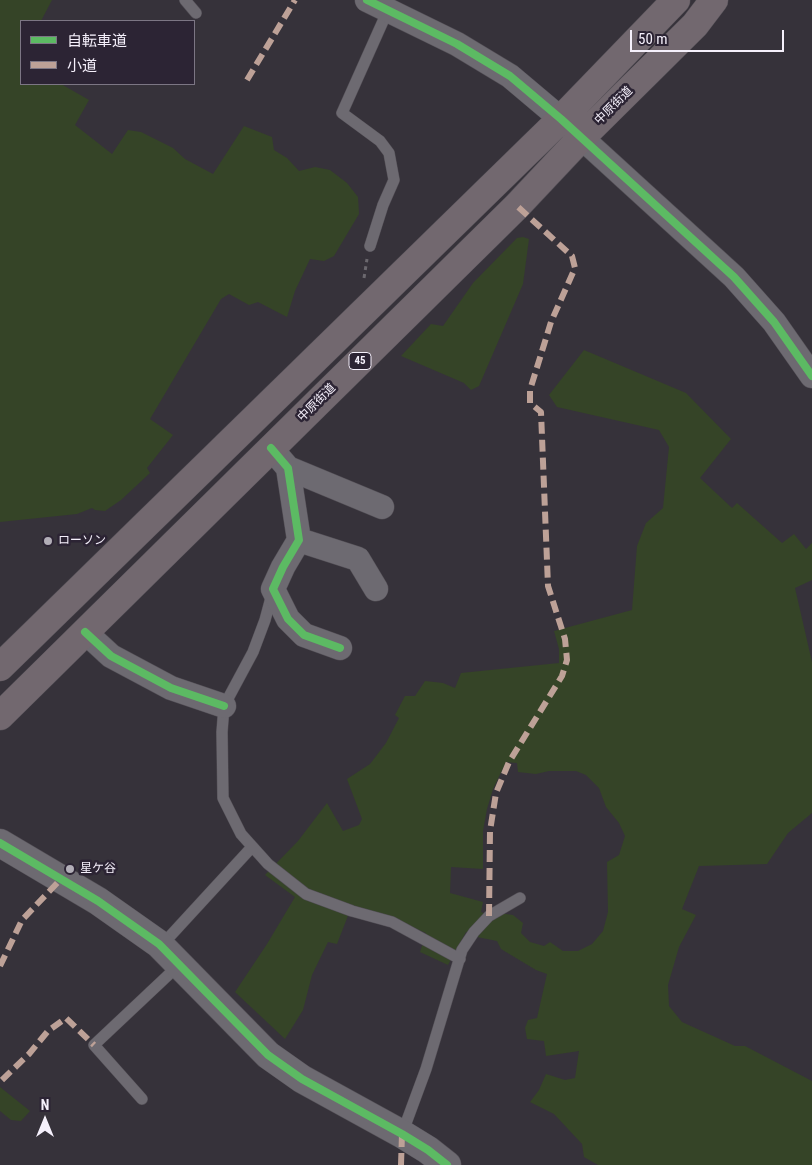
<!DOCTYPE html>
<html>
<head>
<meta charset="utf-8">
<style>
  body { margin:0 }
  #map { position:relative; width:812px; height:1165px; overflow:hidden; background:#36323a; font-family:"Roboto Condensed","Noto Sans JP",sans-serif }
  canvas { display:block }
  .legend { position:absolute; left:20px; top:20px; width:175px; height:65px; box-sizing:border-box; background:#2c2434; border:1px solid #7c7684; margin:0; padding:6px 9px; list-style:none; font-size:15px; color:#f5f0fb }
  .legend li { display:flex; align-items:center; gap:10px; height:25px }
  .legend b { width:25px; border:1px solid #7c7684 }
  .north { position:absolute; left:20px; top:1095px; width:50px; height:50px; -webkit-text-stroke:4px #2c2434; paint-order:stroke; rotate:0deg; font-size:14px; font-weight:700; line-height:20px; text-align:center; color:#f5f0fb }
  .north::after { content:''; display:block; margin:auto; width:18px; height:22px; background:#f5f0fb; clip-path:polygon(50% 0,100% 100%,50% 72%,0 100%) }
  .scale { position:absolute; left:630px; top:30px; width:154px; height:22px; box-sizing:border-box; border:2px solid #f5f0fb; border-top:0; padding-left:6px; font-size:15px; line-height:18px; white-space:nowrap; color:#f5f0fb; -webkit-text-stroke:4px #2c2434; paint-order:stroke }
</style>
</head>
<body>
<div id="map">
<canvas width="812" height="1165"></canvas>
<ul class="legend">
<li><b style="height:6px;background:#5cba63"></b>自転車道</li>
<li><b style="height:6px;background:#bda197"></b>小道</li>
</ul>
<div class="north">N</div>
<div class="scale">50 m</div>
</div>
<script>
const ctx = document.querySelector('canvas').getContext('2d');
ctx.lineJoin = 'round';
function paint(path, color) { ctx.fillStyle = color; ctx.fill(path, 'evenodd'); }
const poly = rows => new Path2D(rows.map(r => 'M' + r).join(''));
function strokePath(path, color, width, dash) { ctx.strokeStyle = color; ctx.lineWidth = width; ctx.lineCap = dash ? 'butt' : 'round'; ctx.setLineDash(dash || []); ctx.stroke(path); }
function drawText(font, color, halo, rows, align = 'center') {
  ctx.font = font + ' "Roboto Condensed","Noto Sans JP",sans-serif'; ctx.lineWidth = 5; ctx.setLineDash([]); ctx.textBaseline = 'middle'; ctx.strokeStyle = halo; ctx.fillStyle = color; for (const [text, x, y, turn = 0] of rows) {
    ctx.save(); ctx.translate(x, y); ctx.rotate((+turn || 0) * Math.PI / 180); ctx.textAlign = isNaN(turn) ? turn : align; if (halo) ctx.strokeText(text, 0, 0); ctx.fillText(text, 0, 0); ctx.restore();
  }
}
paint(poly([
  [0,0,52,0,41,21,21,21,21,84,61,84,89,100,75,125,112,154,128,130,141,132,173,148,185,159,213,174,244,126,272,137,274,150,287,158,299,171,315,167,330,170,347,183,358,197,359,214,334,256,324,261,310,259,295,291,287,317,258,302,249,305,229,294,221,299,150,419,173,435,147,468,150,473,121,500,105,511,95,510,92,508,77,514,0,522],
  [523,237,529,239,523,284,479,386,471,390,464,383,401,356,431,324,443,326,473,283,517,238],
  [584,350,686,393,731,439,700,478,732,508,737,503,782,543,794,534,806,549,812,543,812,580,795,588,812,662,812,813,788,833,767,864,699,866,682,909,696,915,679,947,668,985,669,1006,682,1022,735,1046,745,1046,812,1081,812,1165,598,1165,584,1157,582,1144,554,1114,530,1102,539,1090,546,1074,565,1080,575,1078,579,1051,546,1056,544,1041,527,1039,525,1028,528,1020,537,1018,547,974,536,970,501,949,497,941,477,937,466,932,448,965,420,952,426,933,391,918,351,908,337,944,328,942,312,975,303,1010,285,1039,235,992,267,944,295,897,265,875,298,841,327,803,343,831,359,825,362,819,347,779,370,764,386,743,399,718,395,715,405,696,415,696,425,681,443,683,455,688,461,673,559,663,559,649,554,631,632,610,637,546,646,523,663,508,669,447,659,430,557,407,549,395],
  [506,762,517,763,518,772,536,774,549,771,576,771,586,775,599,788,606,807,619,823,625,836,619,855,607,862,608,912,603,931,592,944,578,951,563,951,550,942,544,946,530,942,521,933,523,923,513,915,499,913,494,917,481,912,483,902,450,893,451,867,483,869,483,831,487,809,493,789],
  [0,1087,30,1111,21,1121,11,1120,0,1111]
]), '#354427');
const lane = poly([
  [185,0,196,13],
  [370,246,383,205,394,180,389,153,380,141,342,113,388,10],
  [272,594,265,620,253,652,224,706,222,732,223,798,241,834,268,864,306,894,352,911,392,922,460,959],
  [161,946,252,847],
  [142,1099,94,1045,180,964],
  [402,1134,426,1069,462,950,474,932,489,916,520,898]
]);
const street = poly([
  [367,0,457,44,510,76,561,119,734,277,774,322,812,376],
  [271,448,288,468,299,540,283,567,273,589,288,619,304,635,340,648],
  [288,468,382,507],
  [299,540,358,559,376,589],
  [85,632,111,656,171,688,224,706]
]);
const secondary = poly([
  [0,843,98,901,159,944,268,1055,302,1079,402,1134,428,1150,447,1165]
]);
const primary = poly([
  [0,667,561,119,676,0],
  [0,716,517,206,581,138,695,25,714,0]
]);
strokePath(lane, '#524e55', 12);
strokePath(street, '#524e55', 25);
strokePath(secondary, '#524e55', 29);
strokePath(primary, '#524e55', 29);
strokePath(poly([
  [364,278,367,259]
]), '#6b686e', 3, [4, 4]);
strokePath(lane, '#6d6a71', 11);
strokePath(street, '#6d6a71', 24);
strokePath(secondary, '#6d6a71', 28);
strokePath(primary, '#72686f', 28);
strokePath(poly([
  [247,80,295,0],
  [489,916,490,831,496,793,509,762,562,676,567,660,565,639,548,586,541,412,530,403,530,390,551,322,575,268,572,256,517,206],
  [0,966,22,920,61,879],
  [2,1080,29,1054,48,1031,66,1018,94,1045],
  [401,1165,402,1134]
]), '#bda197', 6, [12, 6]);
strokePath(poly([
  [367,0,457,44,510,76,561,119,734,277,774,322,812,376],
  [271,448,288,468,299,540,283,567,273,589,288,619,304,635,340,648],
  [85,632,111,656,171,688,224,706],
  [0,843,98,901,159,944,268,1055,302,1079,402,1134,428,1150,447,1165]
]), '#5cba63', 8);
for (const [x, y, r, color] of [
  [48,541,5,"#b2aeb7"],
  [70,869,5,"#b2aeb7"]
]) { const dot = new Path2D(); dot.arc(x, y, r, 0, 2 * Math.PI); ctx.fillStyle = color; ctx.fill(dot); strokePath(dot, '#2c2434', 2); }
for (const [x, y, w] of [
  [360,361,22]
]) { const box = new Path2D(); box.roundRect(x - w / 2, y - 8.5, w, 17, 4); ctx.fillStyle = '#2c2434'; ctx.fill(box); strokePath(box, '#f5f0fb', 1); }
drawText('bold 11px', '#f5f0fb', null, [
  ["45",360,361]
]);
drawText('12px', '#f5f0fb', '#2c2434', [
  ["中原街道",614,106,-45],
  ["中原街道",317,403,-45]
]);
drawText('12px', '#f5f0fb', '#2c2434', [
  ["ローソン",58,541],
  ["星ケ谷",80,869]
], 'left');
</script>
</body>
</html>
